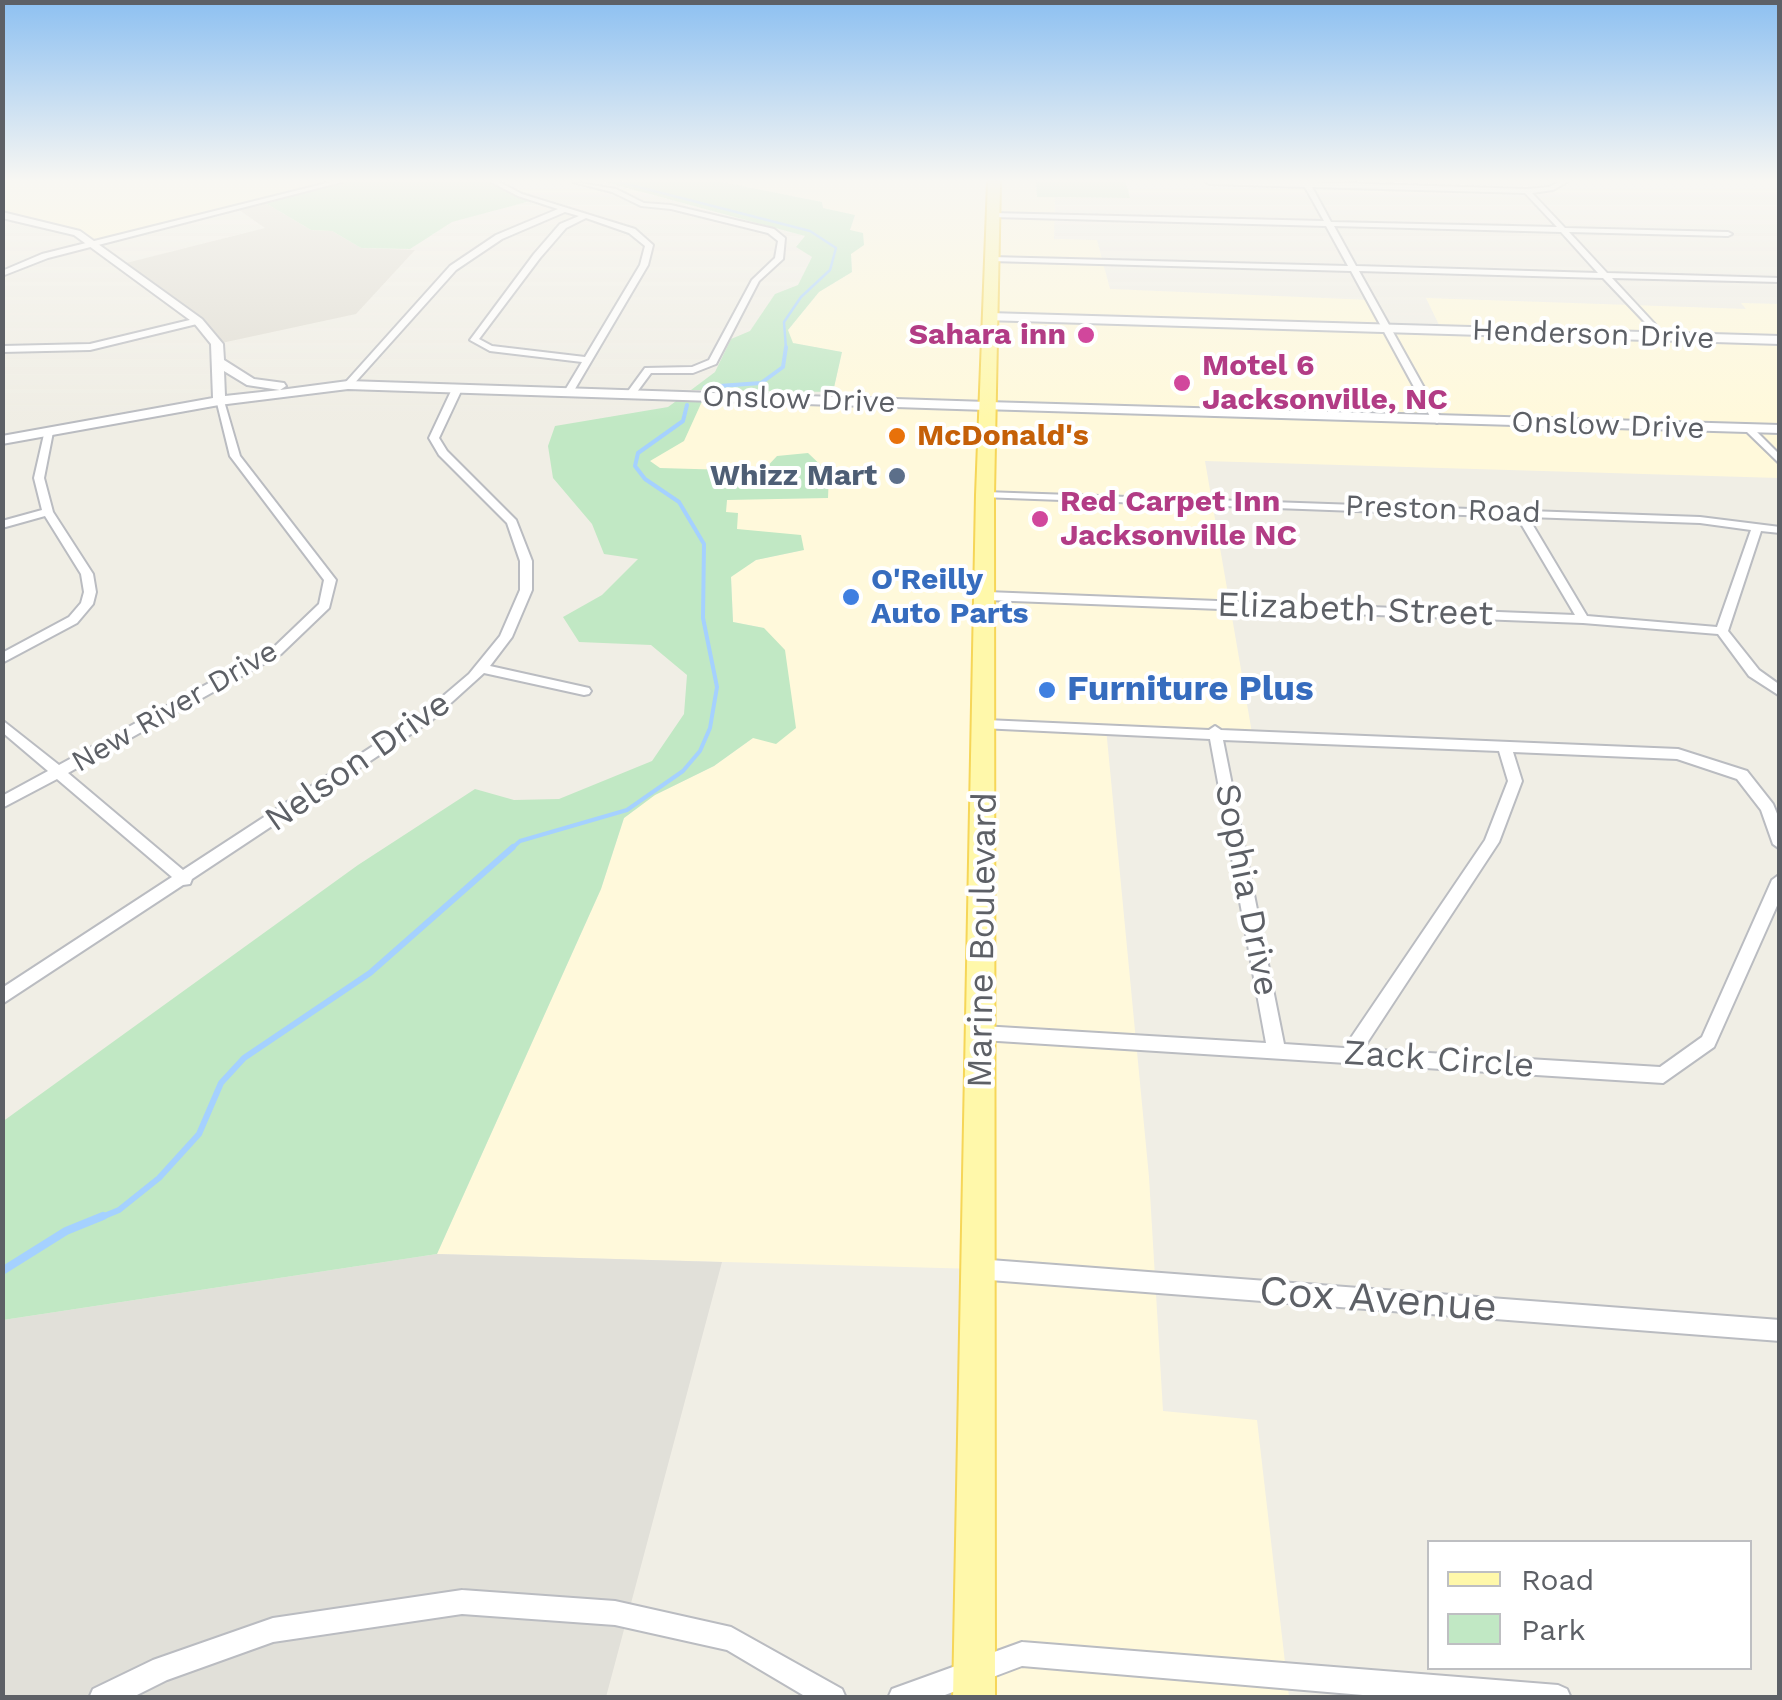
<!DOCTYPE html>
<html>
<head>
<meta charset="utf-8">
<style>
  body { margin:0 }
  #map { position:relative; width:1782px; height:1700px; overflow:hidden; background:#f0eee5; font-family:"Work Sans",sans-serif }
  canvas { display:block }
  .frame { position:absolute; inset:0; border:5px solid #5d6066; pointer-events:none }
  .legend { position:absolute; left:1427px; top:1540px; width:325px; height:130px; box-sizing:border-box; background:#fff; border:2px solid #bebfc2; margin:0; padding:12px 18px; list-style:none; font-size:30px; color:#5d6066 }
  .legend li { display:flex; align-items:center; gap:20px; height:50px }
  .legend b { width:50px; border:2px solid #bebfc2 }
</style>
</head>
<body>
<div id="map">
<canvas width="1782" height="1700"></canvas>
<div class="frame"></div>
<ul class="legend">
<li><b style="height:12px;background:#fff8aa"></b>Road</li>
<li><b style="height:28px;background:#c1e8c4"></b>Park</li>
</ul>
</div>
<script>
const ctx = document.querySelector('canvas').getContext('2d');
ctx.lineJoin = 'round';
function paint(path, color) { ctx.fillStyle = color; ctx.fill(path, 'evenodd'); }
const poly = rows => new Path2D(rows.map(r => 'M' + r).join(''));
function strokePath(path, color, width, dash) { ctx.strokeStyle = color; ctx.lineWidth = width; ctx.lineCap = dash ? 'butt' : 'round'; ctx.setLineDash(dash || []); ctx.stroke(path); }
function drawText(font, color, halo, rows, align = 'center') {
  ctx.font = font + ' "Work Sans",sans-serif'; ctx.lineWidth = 8; ctx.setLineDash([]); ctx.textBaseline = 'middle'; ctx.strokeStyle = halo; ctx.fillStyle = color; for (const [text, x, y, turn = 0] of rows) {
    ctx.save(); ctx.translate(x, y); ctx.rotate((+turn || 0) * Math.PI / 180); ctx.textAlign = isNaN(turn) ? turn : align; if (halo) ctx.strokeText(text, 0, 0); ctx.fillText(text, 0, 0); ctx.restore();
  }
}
paint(poly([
  [3,182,339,182,93,243,77,233,3,215],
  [722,182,1036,182,1037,196,1055,197,1054,239,1097,240,1110,289,1371,300,1385,329,1441,329,1426,298,1746,309,1741,303,1779,304,1779,478,1205,461,1252,733,1106,728,1149,1177,1163,1411,1257,1420,1289,1697,974,1697,977,1269,437,1254,601,889,624,818,655,795,714,766,753,738,764,628,733,622,731,576,756,560,803,550,736,529,725,513,727,499,827,498,763,471,660,469,650,461,704,397,831,401,842,352,792,343,788,330,819,292,852,272,850,230,855,216,823,208,822,202]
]), '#fff9db');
paint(poly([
  [437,1254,722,1262,606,1697,3,1698,3,1320]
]), '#e1e0d9');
paint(poly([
  [262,201,311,230,332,231,361,248,415,250,356,314,217,344,211,333,122,264,265,228,236,208]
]), '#e0ddd3');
paint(poly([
  [339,182,494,182,534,200,452,222,410,249,361,248,332,231,311,230,262,201],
  [605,182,722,182,822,202,823,208,855,215,850,230,863,233,864,245,851,254,852,272,819,292,788,330,793,343,842,352,833,392,691,390,715,372,731,339,750,331,775,294,798,285,812,257,796,247,805,236],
  [1036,182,1126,182,1130,198,1037,197],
  [683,396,704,397,684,441,650,461,660,468,763,471,777,456,808,453,829,473,828,498,727,500,726,512,738,513,737,529,801,535,804,550,756,560,731,577,733,622,764,628,785,650,796,728,776,744,753,738,714,766,655,795,624,818,601,889,437,1254,3,1320,2,1122,358,865,475,789,514,800,559,799,652,761,684,714,687,675,651,645,579,642,563,617,602,595,638,559,604,554,592,524,553,478,548,446,555,426,668,407]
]), '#c1e8c4');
strokePath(poly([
  [619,182,810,231,836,248,830,270,801,297,784,322,786,349]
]), '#a5d1ff', 2.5);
strokePath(poly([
  [705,387,761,383,783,367,786,347],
  [511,849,520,841,627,810,683,771,700,751,710,728,717,687,703,618,704,544,679,502,645,479,635,466,638,453,683,421,687,405]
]), '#a5d1ff', 4);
strokePath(poly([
  [97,1219,119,1210,159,1178,199,1134,221,1083,244,1058,370,973,513,847]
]), '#a5d1ff', 6);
strokePath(poly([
  [2,1271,66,1231,103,1216]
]), '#a5d1ff', 8);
const minor = poly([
  [331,182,342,182,48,258,2,276,2,271,42,254,331,182],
  [491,182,499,182,522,194,635,229,653,245,648,265,572,394,564,392,582,362,490,351,470,340,534,254,560,224,579,216,565,212,502,239,456,270,351,387,345,387,345,383,450,266,496,235,558,209,518,196,491,182],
  [586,218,629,233,645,246,640,265,585,357,492,346,479,339,540,258,566,228,586,218],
  [573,182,616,189,644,203,671,205,774,229,785,238,783,259,759,281,716,364,693,373,651,373,634,396,626,394,645,368,692,367,709,360,752,280,775,258,778,241,768,233,671,209,641,206,612,192,573,182],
  [1206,182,1309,182,1527,189,1549,187,1559,182,1567,182,1553,190,1532,193,1565,228,1728,232,1732,234,1728,236,1569,232,1607,273,1780,278,1780,282,1612,278,1664,334,1665,336,1661,339,1603,278,1359,271,1442,420,1437,423,1432,420,1351,271,991,261,987,259,991,257,1348,266,1326,226,993,217,989,215,993,213,1324,221,1305,187,1209,184,1206,182],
  [1312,187,1525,193,1557,227,1331,222,1312,187],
  [1334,226,1561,232,1598,273,1356,266,1334,226],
  [198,318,202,321,201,323,90,350,2,352,2,346,90,344,198,318],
  [457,386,462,389,439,438,447,451,516,520,532,561,532,590,512,637,490,666,589,688,591,691,589,694,584,695,484,673,432,720,192,879,190,884,183,885,2,1004,2,988,172,877,57,779,2,808,2,796,48,771,2,732,2,720,59,765,273,648,319,604,324,580,230,456,216,399,224,401,240,456,336,580,329,608,281,654,68,773,183,870,422,714,469,674,500,636,520,590,520,561,507,523,439,455,429,438,452,389,457,386],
  [1747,428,1753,428,1780,455,1780,464,1747,432,1747,428],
  [45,430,53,432,44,478,53,512,93,574,96,592,93,604,77,623,2,663,2,653,69,617,81,603,84,592,81,574,45,516,2,528,2,521,42,510,34,478,45,430],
  [985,492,1700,517,1780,527,1780,533,1761,531,1728,631,1759,670,1780,685,1780,696,1749,676,1718,634,1583,623,987,600,981,596,987,592,1575,615,1517,517,981,497,981,493,985,492],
  [1528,517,1700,523,1751,530,1717,627,1587,616,1528,517],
  [986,720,1209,730,1215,726,1221,730,1678,749,1747,771,1773,804,1780,821,1780,849,1773,844,1761,810,1737,779,1677,759,1513,752,1522,781,1499,842,1363,1049,1660,1067,1702,1037,1772,880,1780,874,1780,899,1714,1047,1663,1083,982,1040,976,1038,973,1033,976,1028,982,1026,1266,1043,1210,739,981,728,979,725,986,720],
  [1223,740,1499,751,1508,781,1485,840,1344,1048,1284,1044,1223,740],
  [977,1259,1780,1320,1780,1341,977,1279,970,1276,967,1269,970,1262,977,1259],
  [462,1590,615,1601,731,1627,842,1689,846,1698,808,1698,727,1650,615,1625,462,1614,273,1642,167,1680,131,1698,89,1698,93,1689,153,1660,273,1618,462,1590],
  [1022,1642,1558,1685,1567,1689,1571,1698,1398,1698,1022,1666,937,1698,888,1698,892,1689,1022,1642]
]);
const tertiary = poly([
  [2,212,80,231,202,319,223,344,224,360,254,379,284,383,286,386,280,390,348,381,987,402,993,406,987,410,348,389,219,405,2,444,2,436,213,398,211,344,194,323,74,235,2,218,2,212],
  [224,371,247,385,280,390,225,396,224,371]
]);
const secondary = poly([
  [989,313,1780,336,1780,344,985,320,983,317,989,313],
  [987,402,1780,425,1780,433,982,409,982,403,987,402]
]);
const primary = poly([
  [988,182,1000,182,994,495,995,1698,953,1698,976,495,988,182]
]);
strokePath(minor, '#babcc1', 4);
strokePath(tertiary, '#babcc1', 4);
strokePath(secondary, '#babdc3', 4);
strokePath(primary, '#f6d658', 4);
paint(minor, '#fff');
paint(tertiary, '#fff');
paint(secondary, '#fff');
paint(primary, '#fff8aa');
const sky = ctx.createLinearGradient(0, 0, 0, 420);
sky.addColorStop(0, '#8dc0f1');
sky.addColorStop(0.43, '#f8f7f3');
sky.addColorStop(1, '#f8f7f300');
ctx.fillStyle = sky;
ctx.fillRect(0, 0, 1782, 420);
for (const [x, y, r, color] of [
  [1086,335,10,"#d1479c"],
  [1182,383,10,"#d1479c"],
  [897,436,10,"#e8710a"],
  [897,476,10,"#5c6f8a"],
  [1040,519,10,"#d1479c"],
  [851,597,10,"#3f7fe0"],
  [1047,690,10,"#3f7fe0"]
]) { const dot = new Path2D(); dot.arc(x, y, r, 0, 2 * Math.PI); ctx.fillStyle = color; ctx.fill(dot); strokePath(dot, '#fff', 4); }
drawText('bold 30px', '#b23c85', '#fff', [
  ["Sahara inn",1066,335,"right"],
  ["Motel 6",1202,366],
  ["Jacksonville, NC",1202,400],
  ["Red Carpet Inn",1060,502],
  ["Jacksonville NC",1060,536]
], 'left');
drawText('30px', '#5d6066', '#fff', [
  ["Henderson Drive",1593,335,2],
  ["Onslow Drive",799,400,2],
  ["Onslow Drive",1608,426,2],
  ["Preston Road",1443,510,2],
  ["New River Drive",175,707,-30]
]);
drawText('bold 30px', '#c56008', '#fff', [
  ["McDonald's",917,436]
], 'left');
drawText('bold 30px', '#4e5e75', '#fff', [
  ["Whizz Mart",877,476]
], 'right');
drawText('bold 30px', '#366cbe', '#fff', [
  ["O'Reilly",871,580],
  ["Auto Parts",871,614]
], 'left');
drawText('35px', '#5d6066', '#fff', [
  ["Elizabeth Street",1355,610,2],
  ["Nelson Drive",358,762,-35],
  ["Sophia Drive",1246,890,79],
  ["Marine Boulevard",983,940,-89],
  ["Zack Circle",1439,1060,4]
]);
drawText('bold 35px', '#366cbe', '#fff', [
  ["Furniture Plus",1067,690]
], 'left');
drawText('42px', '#5d6066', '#fff', [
  ["Cox Avenue",1378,1300,4]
]);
</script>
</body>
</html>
